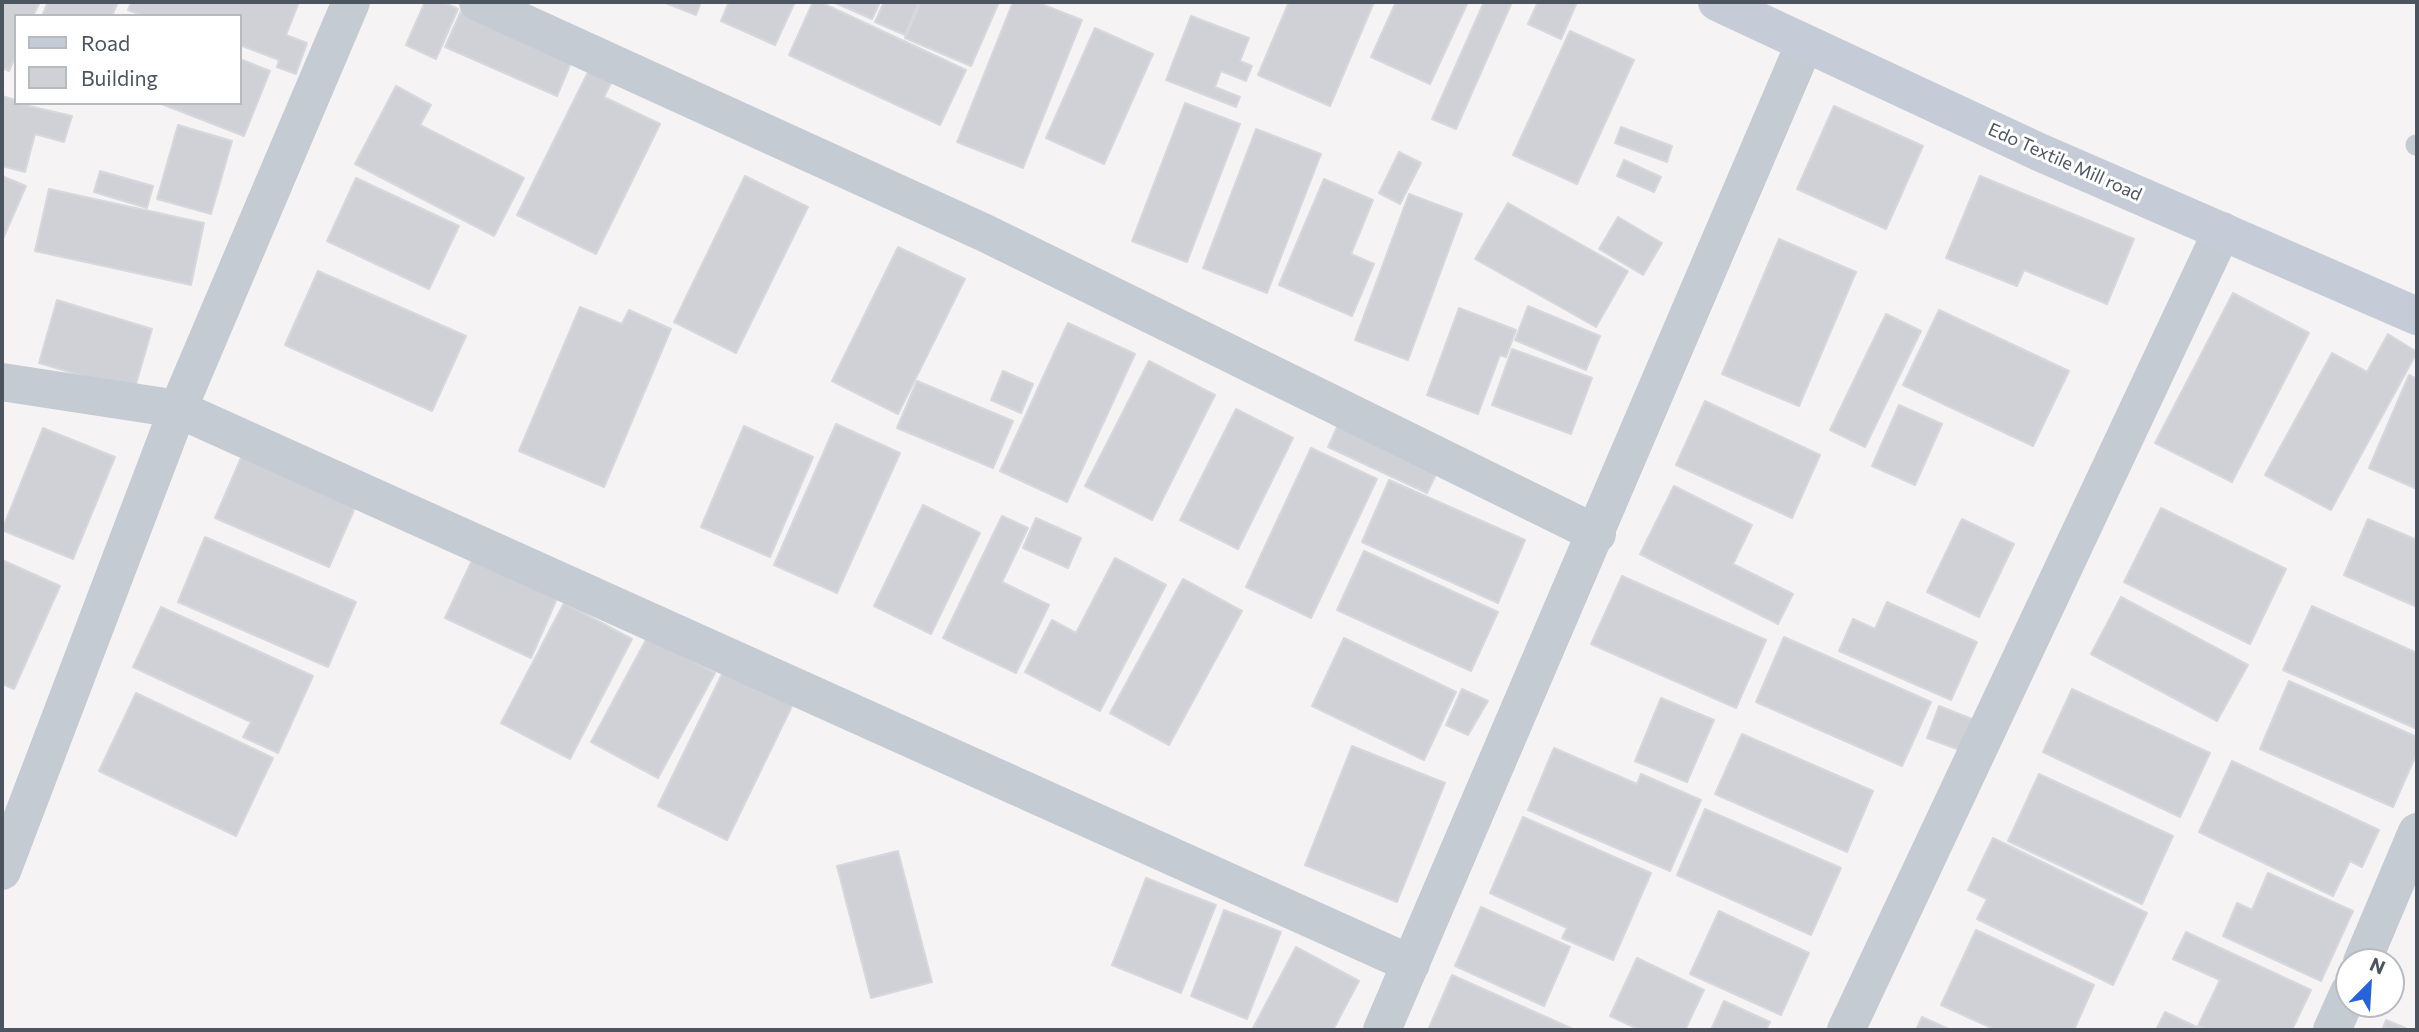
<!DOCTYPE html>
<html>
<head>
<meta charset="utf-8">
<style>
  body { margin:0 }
  #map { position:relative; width:2419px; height:1032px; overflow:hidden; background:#f5f3f3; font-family:Commissioner,sans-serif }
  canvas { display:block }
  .frame { position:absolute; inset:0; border:4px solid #4b545f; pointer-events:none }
  .legend { position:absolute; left:14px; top:14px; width:228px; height:91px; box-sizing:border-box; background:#fff; border:2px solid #b7bbbf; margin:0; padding:9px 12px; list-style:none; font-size:21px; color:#4b545f }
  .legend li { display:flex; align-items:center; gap:14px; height:35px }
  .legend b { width:35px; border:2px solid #b7bbbf }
  .north { position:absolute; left:2335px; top:948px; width:70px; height:70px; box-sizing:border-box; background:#fff; border:2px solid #b7bbbf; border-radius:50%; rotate:24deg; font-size:19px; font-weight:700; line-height:28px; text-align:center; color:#4b545f }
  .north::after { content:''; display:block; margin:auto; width:24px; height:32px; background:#2663db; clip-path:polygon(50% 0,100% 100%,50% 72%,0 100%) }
</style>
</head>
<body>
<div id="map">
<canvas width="2419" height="1032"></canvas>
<div class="frame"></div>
<ul class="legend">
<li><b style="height:9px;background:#c5ccd7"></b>Road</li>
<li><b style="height:19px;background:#d0d1d6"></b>Building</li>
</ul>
<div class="north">N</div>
</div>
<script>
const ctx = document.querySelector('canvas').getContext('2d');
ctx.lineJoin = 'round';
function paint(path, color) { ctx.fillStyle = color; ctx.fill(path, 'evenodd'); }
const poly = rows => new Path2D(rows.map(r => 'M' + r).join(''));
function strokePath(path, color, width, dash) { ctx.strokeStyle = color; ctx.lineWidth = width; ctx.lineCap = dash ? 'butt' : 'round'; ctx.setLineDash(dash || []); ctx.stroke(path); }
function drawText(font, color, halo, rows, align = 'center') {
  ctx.font = font + ' Commissioner,sans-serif'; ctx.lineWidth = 6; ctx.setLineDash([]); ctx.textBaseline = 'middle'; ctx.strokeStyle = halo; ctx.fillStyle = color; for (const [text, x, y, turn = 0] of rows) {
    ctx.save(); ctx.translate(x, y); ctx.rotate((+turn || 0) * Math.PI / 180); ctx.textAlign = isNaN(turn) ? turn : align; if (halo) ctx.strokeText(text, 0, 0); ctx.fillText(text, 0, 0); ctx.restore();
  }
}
const building = poly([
  [2,2,40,2,33,16,16,16,16,55,9,71,2,68,2,2],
  [48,2,118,2,112,16,42,16,48,2],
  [131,2,299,2,286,35,307,43,296,74,277,67,279,60,240,45,240,16,143,16,128,10,131,2],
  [425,2,443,2,458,9,436,59,406,45,425,2],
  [663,2,701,2,696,15,663,2],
  [729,2,795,2,775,45,721,21,729,2],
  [813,2,820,2,966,70,940,125,789,55,813,2],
  [833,2,880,2,872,19,833,2],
  [884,2,919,2,905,35,875,22,884,2],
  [921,2,999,2,971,66,905,38,921,2],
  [1013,2,1036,2,1082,20,1023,168,957,142,1013,2],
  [1289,2,1374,2,1330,106,1258,75,1289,2],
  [1396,2,1468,2,1430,84,1371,57,1396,2],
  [1484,2,1512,2,1456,129,1432,119,1484,2],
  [1538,2,1577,2,1561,39,1528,24,1538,2],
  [462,9,573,58,557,96,445,47,462,9],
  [1191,16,1249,38,1240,61,1252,66,1246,81,1221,71,1215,87,1240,97,1236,107,1166,80,1191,16],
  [1095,28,1153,54,1104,164,1046,138,1095,28],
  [1570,31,1634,60,1577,184,1513,155,1570,31],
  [240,59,270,71,244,136,159,103,240,103,240,59],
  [594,60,617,71,604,97,660,124,596,254,517,215,594,60],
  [396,86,431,105,420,125,524,178,494,236,355,164,396,86],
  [2,96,16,100,16,103,72,116,64,142,35,134,25,172,2,166,2,96],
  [1185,103,1240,124,1187,262,1132,241,1185,103],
  [1834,106,1923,146,1886,229,1797,189,1834,106],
  [178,125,232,141,211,214,157,199,178,125],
  [1621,127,1672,146,1667,162,1615,143,1621,127],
  [1256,129,1321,154,1267,293,1203,268,1256,129],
  [1399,152,1421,163,1400,204,1379,193,1399,152],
  [1624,160,1661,177,1654,192,1617,176,1624,160],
  [100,171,153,186,147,208,94,192,100,171],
  [2,176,26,186,2,241,2,176],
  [745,176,808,207,736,353,674,322,745,176],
  [1980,176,2134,239,2107,304,2024,270,2017,286,1946,258,1980,176],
  [356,178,459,226,429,289,327,241,356,178],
  [1324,179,1373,200,1351,254,1374,264,1352,316,1279,285,1324,179],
  [49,189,204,223,191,285,35,251,49,189],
  [1409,194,1462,214,1408,360,1355,340,1409,194],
  [1508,203,1628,271,1596,327,1475,259,1508,203],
  [1618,217,1662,243,1643,275,1599,249,1618,217],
  [1779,239,1856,272,1799,406,1722,374,1779,239],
  [898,247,965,279,898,414,832,381,898,247],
  [318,271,466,336,432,411,285,345,318,271],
  [2233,293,2309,333,2232,482,2155,443,2233,293],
  [57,300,152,329,134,391,39,363,57,300],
  [1528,306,1600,336,1586,370,1515,340,1528,306],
  [580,307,622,324,629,310,671,329,604,487,519,451,580,307],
  [1459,308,1516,330,1506,357,1500,355,1478,414,1427,395,1459,308],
  [1939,310,2069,371,2033,446,1903,385,1939,310],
  [1886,314,1921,331,1865,447,1830,430,1886,314],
  [1068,323,1135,354,1067,502,1000,471,1068,323],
  [2388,334,2417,352,2331,510,2265,475,2332,353,2367,372,2388,334],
  [1512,349,1592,378,1571,434,1492,405,1512,349],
  [1149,361,1215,395,1152,520,1085,486,1149,361],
  [1003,371,1033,384,1021,413,991,400,1003,371],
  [2409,375,2417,379,2417,489,2369,468,2409,375],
  [917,381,1013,421,993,468,897,428,917,381],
  [1705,401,1820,455,1792,518,1676,465,1705,401],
  [1899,405,1942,424,1915,485,1872,466,1899,405],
  [1236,409,1293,438,1238,549,1180,520,1236,409],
  [1343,414,1443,460,1427,493,1328,447,1343,414],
  [836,424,900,453,837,593,774,565,836,424],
  [744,426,813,457,770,557,701,527,744,426],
  [43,428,115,457,73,559,2,530,43,428],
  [1311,448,1377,479,1311,618,1246,587,1311,448],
  [244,451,358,501,329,567,215,518,244,451],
  [1389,480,1525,540,1498,603,1362,542,1389,480],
  [1674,486,1752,525,1733,564,1793,594,1778,624,1640,554,1674,486],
  [923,505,980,533,931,634,874,606,923,505],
  [2161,508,2286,569,2250,644,2124,582,2161,508],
  [1002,516,1028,528,1002,582,1049,605,1016,673,943,638,1002,516],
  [1036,518,1081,538,1068,568,1023,548,1036,518],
  [1962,519,2014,544,1979,617,1927,592,1962,519],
  [2368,519,2417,540,2417,607,2344,575,2368,519],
  [205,537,356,602,328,667,178,602,205,537],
  [1364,551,1498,612,1471,671,1337,610,1364,551],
  [474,556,559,594,531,658,445,618,474,556],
  [1115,558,1166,585,1100,711,1025,672,1052,620,1076,633,1115,558],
  [2,560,60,586,14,689,2,684,2,560],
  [1622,576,1766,640,1736,708,1591,644,1622,576],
  [1183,579,1242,611,1169,745,1110,713,1183,579],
  [2121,597,2248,665,2217,721,2091,654,2121,597],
  [1887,602,1977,642,1951,700,1839,651,1853,619,1875,629,1887,602],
  [564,603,632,639,570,759,501,723,564,603],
  [2312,606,2417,653,2417,729,2283,670,2312,606],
  [161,607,313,676,278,753,243,737,251,722,133,667,161,607],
  [648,636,715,673,658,778,591,742,648,636],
  [1784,637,1931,702,1902,766,1756,702,1784,637],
  [1344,638,1456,692,1424,760,1312,706,1344,638],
  [724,670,793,704,727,840,658,806,724,670],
  [2289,681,2417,737,2417,753,2393,807,2260,749,2289,681],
  [1462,689,1488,701,1468,735,1446,725,1462,689],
  [2072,689,2210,753,2180,817,2043,752,2072,689],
  [136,693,273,758,236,836,99,771,136,693],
  [1661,698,1714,720,1687,782,1635,761,1661,698],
  [1939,706,1972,719,1960,750,1927,738,1939,706],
  [1742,734,1873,791,1847,852,1715,794,1742,734],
  [1352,746,1445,783,1397,902,1305,865,1352,746],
  [1554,748,1637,784,1641,774,1701,800,1670,871,1528,810,1554,748],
  [2232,761,2379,830,2362,867,2350,861,2333,896,2199,832,2232,761],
  [2039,774,2173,836,2142,904,2008,841,2039,774],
  [1705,809,1841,868,1811,935,1677,875,1705,809],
  [1523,817,1651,873,1613,960,1562,938,1567,928,1490,893,1523,817],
  [1993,838,2147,913,2113,985,1977,919,1987,899,1968,890,1993,838],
  [898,851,932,982,871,998,837,866,898,851],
  [2268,873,2353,911,2321,981,2223,936,2237,903,2252,910,2268,873],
  [1146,878,1216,905,1181,993,1112,965,1146,878],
  [1481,907,1570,947,1544,1006,1455,966,1481,907],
  [1224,910,1281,932,1247,1019,1191,996,1224,910],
  [1719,911,1809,953,1781,1015,1690,974,1719,911],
  [1976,930,2094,985,2074,1030,1996,1030,1941,1005,1976,930],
  [2186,932,2311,990,2292,1030,2206,1030,2198,1026,2220,980,2173,959,2186,932],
  [1296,947,1359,981,1333,1030,1252,1030,1296,947],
  [1637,958,1704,990,1685,1030,1640,1030,1610,1016,1637,958],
  [1452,975,1575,1030,1428,1030,1452,975],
  [1724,1001,1770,1022,1766,1030,1711,1030,1724,1001],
  [2165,1012,2203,1030,2156,1030,2165,1012],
  [1922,1017,1951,1030,1916,1030,1922,1017],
  [2386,1020,2410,1030,2382,1030,2386,1020]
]);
paint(building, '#d0d1d6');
strokePath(building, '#d7d8dd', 2);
strokePath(poly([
  [2416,145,2417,145]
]), '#c4cbd3', 21);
strokePath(poly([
  [478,2,985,233,1597,534],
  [2,382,178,409,1411,964],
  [2,871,178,409,351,2],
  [2362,962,2417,832],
  [1382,1030,1804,45],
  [1846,1030,2222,231],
  [2332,1030,2349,992]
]), '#c4cbd3', 38);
strokePath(poly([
  [1717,2,2039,152,2417,316]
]), '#c5ccd7', 38);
drawText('18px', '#4b545f', '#fff', [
  ["Edo Textile Mill road",2065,162,24]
]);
</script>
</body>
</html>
